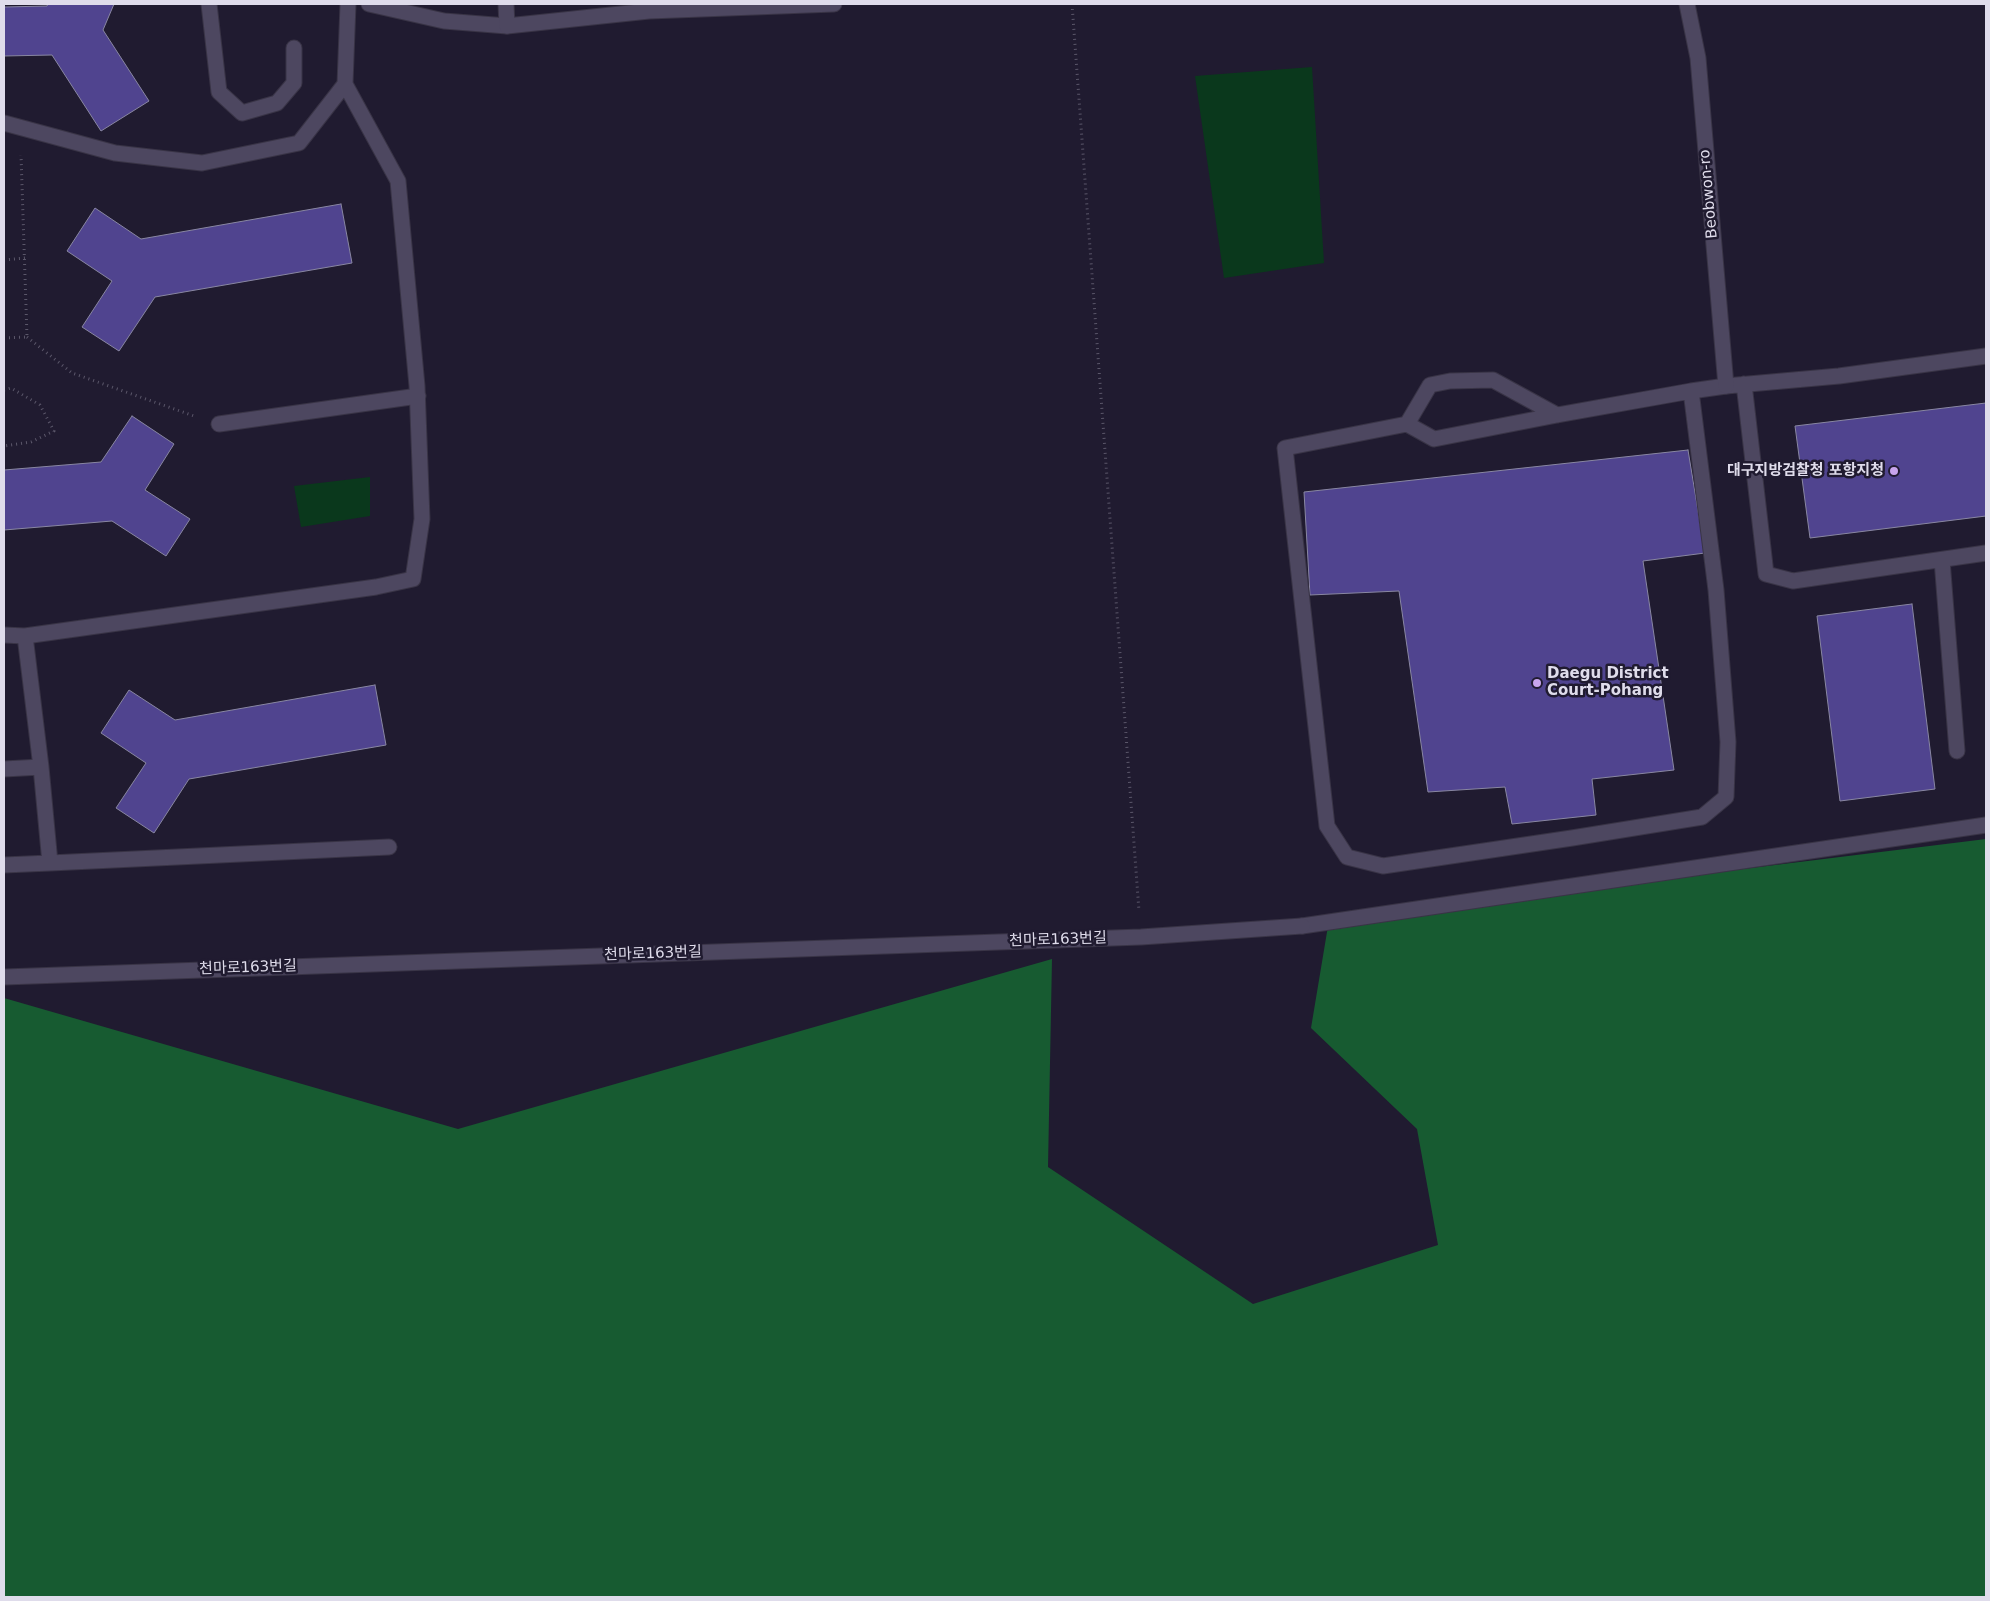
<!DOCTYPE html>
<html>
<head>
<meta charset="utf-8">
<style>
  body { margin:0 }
  #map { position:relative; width:1990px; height:1601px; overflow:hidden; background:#201b30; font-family:"DejaVu Sans",sans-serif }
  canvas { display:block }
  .frame { position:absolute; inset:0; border:5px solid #dfdceb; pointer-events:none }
</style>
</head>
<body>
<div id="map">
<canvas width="1990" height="1601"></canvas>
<div class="frame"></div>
</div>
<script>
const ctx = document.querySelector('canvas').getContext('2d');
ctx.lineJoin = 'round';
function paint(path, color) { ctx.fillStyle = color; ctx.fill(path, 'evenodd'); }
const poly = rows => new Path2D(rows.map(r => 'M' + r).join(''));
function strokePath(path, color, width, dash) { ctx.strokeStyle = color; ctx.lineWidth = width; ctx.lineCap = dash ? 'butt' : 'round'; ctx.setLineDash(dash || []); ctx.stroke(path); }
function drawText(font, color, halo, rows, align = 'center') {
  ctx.font = font + ' "DejaVu Sans","Noto Sans KR",sans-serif'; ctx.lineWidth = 5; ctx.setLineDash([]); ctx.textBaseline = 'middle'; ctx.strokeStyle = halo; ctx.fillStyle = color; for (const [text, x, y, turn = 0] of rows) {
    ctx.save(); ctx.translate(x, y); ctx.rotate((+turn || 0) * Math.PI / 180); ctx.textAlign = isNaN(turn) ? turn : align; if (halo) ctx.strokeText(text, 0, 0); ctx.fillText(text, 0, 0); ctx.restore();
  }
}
paint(poly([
  [1312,67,1324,263,1224,278,1195,76],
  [370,477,370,516,301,527,294,486]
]), '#0a381c');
paint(poly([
  [1986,839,1986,1597,4,1597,4,998,458,1129,1052,959,1048,1167,1253,1304,1438,1245,1417,1129,1311,1028,1329,920]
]), '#175b31');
const building = poly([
  [48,4,114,4,103,30,149,101,101,131,52,55,4,56,4,7,47,6,48,4],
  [341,204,352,263,155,297,119,351,82,327,112,281,67,251,95,208,141,239,341,204],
  [1986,403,1986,516,1810,538,1795,426,1986,403],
  [132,416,174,444,145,490,190,519,166,556,112,521,4,530,4,470,101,462,132,416],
  [1688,450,1705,553,1643,561,1674,770,1592,779,1596,815,1512,824,1505,787,1428,792,1399,591,1310,595,1304,492,1688,450],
  [1912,604,1935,789,1840,801,1817,616,1912,604],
  [375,685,386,745,189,779,154,833,116,808,146,763,101,733,129,690,175,720,375,685]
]);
paint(building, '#50448f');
strokePath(building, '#8987a2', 1);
const lane = poly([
  [209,4,219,92,242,113,277,103,294,83,294,48],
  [369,4,444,21,507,26],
  [4,123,115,153,202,163,299,143,345,84,348,4],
  [1744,384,1766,574,1793,581,1986,553],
  [1691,391,1716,590,1728,742,1726,797,1702,817,1572,838,1383,866,1347,857,1327,826,1285,448,1407,424,1434,439,1557,415,1691,391,1726,386,1839,376,1986,356],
  [219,424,418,396],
  [1407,424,1430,385,1450,381,1493,380,1557,415],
  [1942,560,1957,751],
  [4,635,25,636],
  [41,767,25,636,376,587,413,579,422,519,417,386,398,181,345,84],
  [4,769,41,767,50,863,4,865],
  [50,863,389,847],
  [1302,926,1986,825]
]);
const street = poly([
  [506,4,507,26,649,11,834,4],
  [4,977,1141,937,1302,926]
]);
const secondary = poly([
  [1687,4,1698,58,1726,386]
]);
strokePath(lane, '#393446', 17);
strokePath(street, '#393446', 17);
strokePath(secondary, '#393446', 17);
strokePath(poly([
  [1072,4,1139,911],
  [4,260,25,258],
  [27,337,72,373,194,416],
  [4,338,27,337,21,155],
  [4,390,11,388,40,405,54,431,31,442,4,446]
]), '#5b576a', 3, [1, 4]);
strokePath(lane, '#4d4760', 15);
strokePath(street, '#4d4760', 15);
strokePath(secondary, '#4d4760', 15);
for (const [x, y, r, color] of [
  [1894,471,5,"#c8a5ee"],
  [1537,683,5,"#c8a5ee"]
]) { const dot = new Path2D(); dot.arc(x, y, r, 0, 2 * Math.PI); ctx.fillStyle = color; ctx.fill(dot); strokePath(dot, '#201b30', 2); }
drawText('15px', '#dfdceb', '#201b30', [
  ["Beobwon-ro",1709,194,-95],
  ["천마로163번길",1058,940,-2],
  ["천마로163번길",653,954,-2],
  ["천마로163번길",248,968,-2]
]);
drawText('bold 15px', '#dfdceb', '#201b30', [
  ["대구지방검찰청 포항지청",1884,471],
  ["Daegu District",1547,674,"left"],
  ["Court-Pohang",1547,691,"left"]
], 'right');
</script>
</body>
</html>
